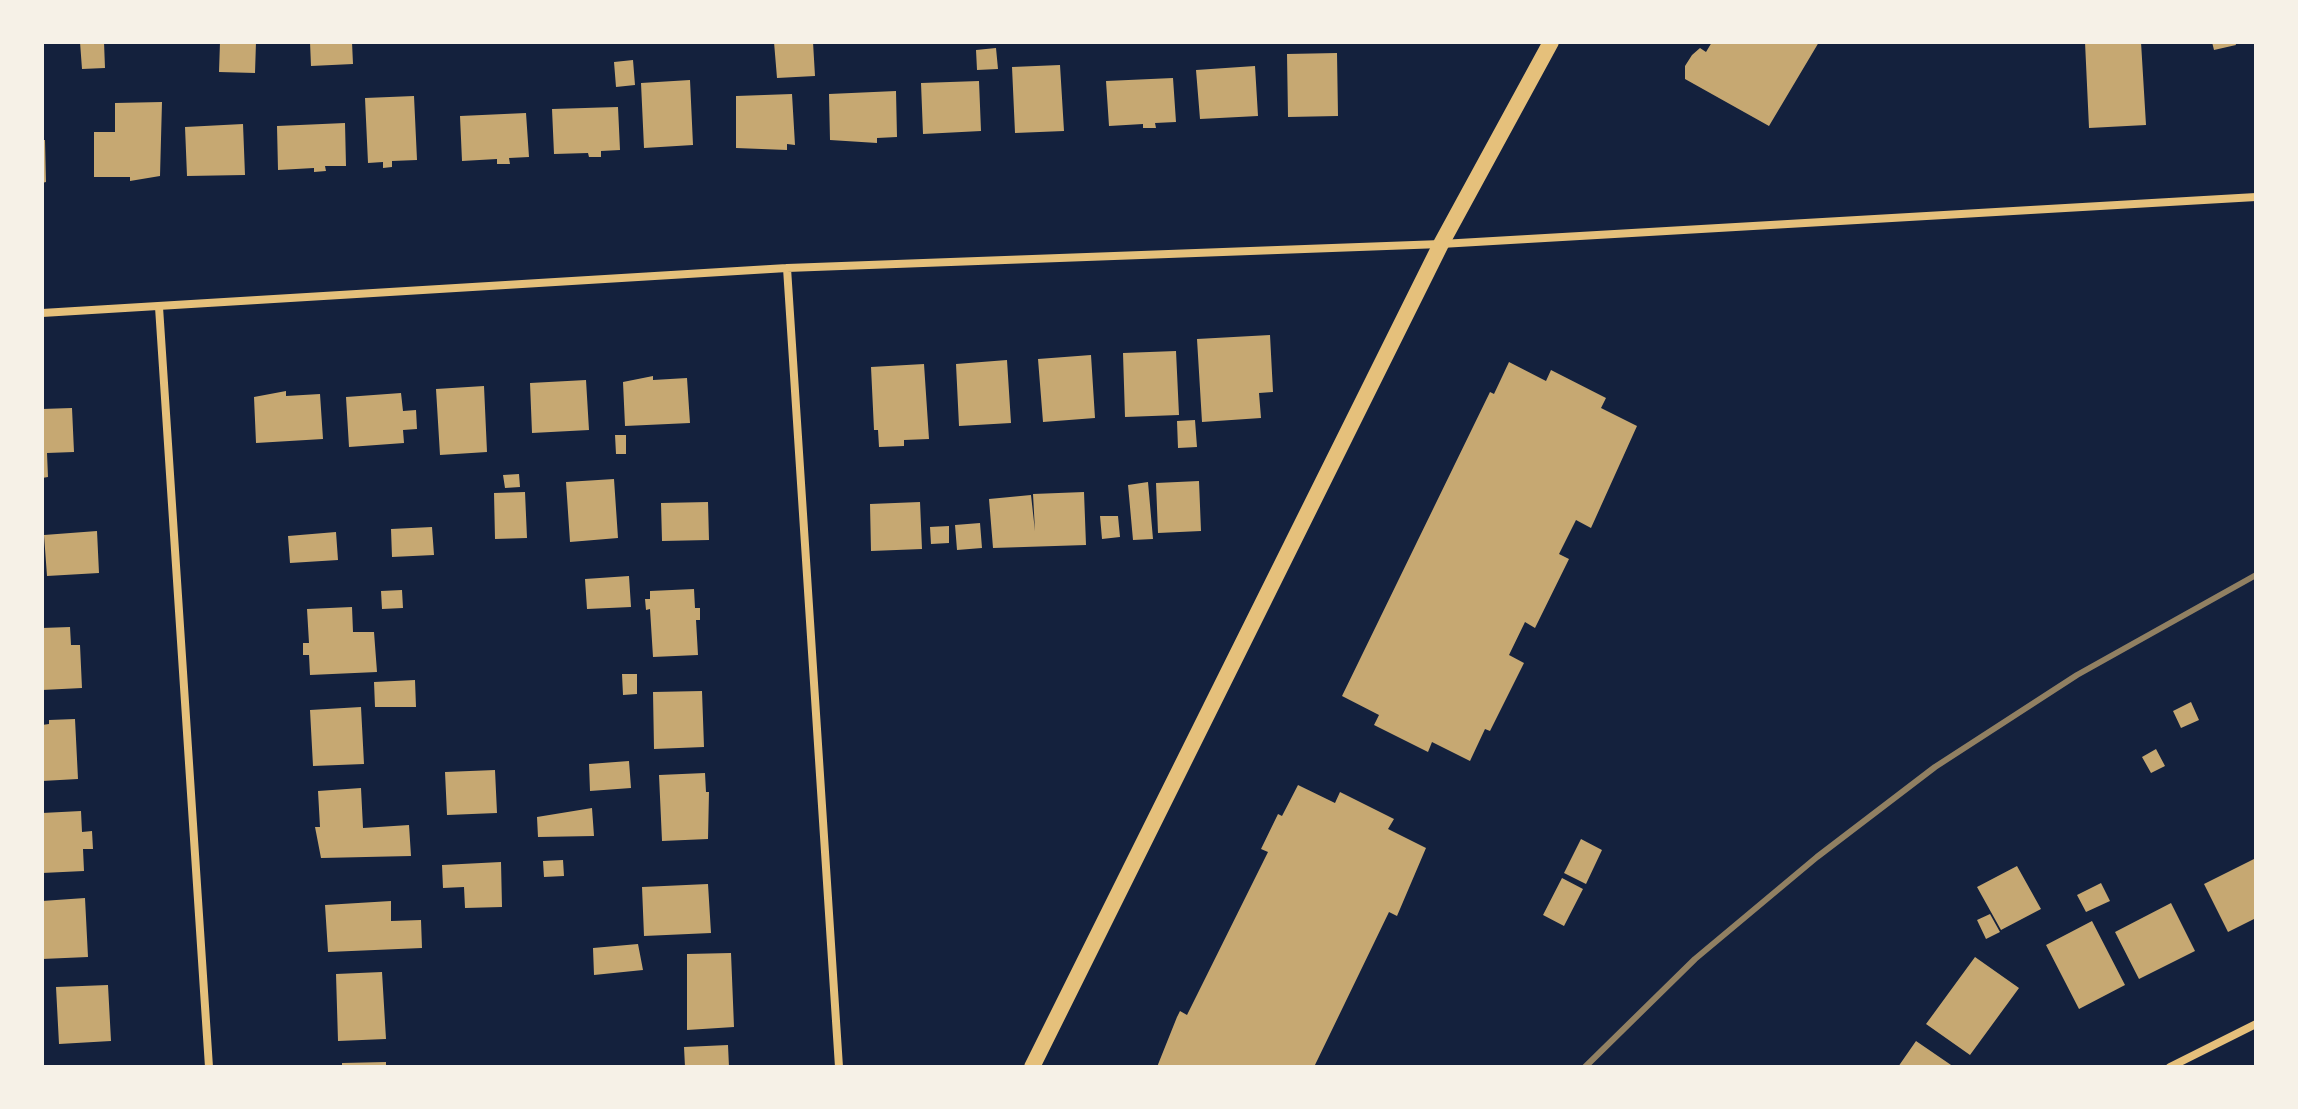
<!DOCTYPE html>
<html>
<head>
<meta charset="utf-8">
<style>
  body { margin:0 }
  #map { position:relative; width:2298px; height:1109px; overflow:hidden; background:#14213d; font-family:"Public Sans",sans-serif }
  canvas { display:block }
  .frame { position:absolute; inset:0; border:44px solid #f6f1e7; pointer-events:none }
</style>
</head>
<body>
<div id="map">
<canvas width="2298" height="1109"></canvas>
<div class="frame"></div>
</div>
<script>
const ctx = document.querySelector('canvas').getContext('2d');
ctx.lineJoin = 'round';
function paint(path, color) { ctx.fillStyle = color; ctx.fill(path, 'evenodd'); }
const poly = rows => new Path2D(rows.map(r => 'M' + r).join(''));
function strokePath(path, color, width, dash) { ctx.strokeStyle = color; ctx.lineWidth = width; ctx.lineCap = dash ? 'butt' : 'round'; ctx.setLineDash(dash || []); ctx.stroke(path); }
paint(poly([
  [80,42,104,42,105,68,82,69],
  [220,42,256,42,255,73,219,72],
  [310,42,352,42,353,64,311,66],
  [774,42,813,42,815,76,777,78],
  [1712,42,1819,42,1769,126,1685,79,1685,66,1692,55,1700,48,1706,52],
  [2085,42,2141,42,2146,125,2089,128],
  [2212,42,2235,42,2236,45,2214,50],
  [996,48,998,69,977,70,976,50],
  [1337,53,1338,116,1288,117,1287,54],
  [633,60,635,85,616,87,614,62],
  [1060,65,1064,131,1015,133,1012,67],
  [1255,66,1258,116,1200,119,1196,70],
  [1173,78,1176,122,1155,123,1156,128,1143,128,1143,124,1109,126,1106,81],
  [690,80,693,145,644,148,641,83],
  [979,81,981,131,923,134,921,83],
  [896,91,897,137,877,138,877,143,830,140,829,94],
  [792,94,795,145,787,144,787,150,736,148,736,96],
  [414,96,417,160,392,161,392,167,383,168,383,162,368,163,365,98],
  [162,102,160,176,130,181,130,177,94,177,94,132,115,132,115,103],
  [618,107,620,150,601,151,601,157,589,157,588,153,554,154,552,109],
  [526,113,529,157,509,158,510,164,497,164,497,159,462,161,460,116],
  [345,123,346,166,325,166,326,171,314,172,314,168,278,170,277,126],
  [243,124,245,175,187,176,185,127],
  [42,140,45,140,46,182,42,183],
  [1270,335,1273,392,1259,393,1261,418,1202,422,1197,339],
  [1176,351,1179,415,1125,417,1123,353],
  [1091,355,1095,418,1043,422,1038,359],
  [1007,360,1011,423,959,426,956,364],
  [1509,362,1546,381,1551,370,1606,398,1601,408,1637,426,1591,528,1576,520,1559,554,1569,559,1535,628,1525,622,1509,655,1524,663,1490,731,1485,729,1470,761,1432,742,1428,752,1374,725,1379,715,1342,696,1490,392,1494,394],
  [924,364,929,439,904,440,904,446,879,447,878,430,874,430,871,367],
  [653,376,653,380,687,378,690,423,625,426,623,382],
  [586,380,589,430,532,433,530,383],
  [484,386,487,452,440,455,436,389],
  [286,391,286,396,320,394,323,439,256,443,254,397],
  [401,393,403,411,416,410,417,429,403,430,404,443,349,447,346,397],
  [72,408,74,452,47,453,48,477,42,478,42,409],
  [1195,420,1197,447,1178,448,1177,421],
  [615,435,626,435,626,454,616,454],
  [519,474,520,487,505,488,503,475],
  [614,479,618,538,570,542,566,482],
  [1199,481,1201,531,1158,533,1156,483],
  [1148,482,1153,539,1133,540,1128,485],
  [525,492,527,538,495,539,494,493],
  [1084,492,1086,545,993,548,989,499,1031,495,1035,531,1033,494],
  [708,502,709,540,662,541,661,503],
  [920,502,922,549,871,551,870,504],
  [1100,516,1118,516,1120,537,1102,539],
  [980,523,982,548,957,550,955,525],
  [949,526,949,543,931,544,930,527],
  [432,527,434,555,392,557,391,529],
  [97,531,99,573,47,576,44,535],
  [336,532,338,560,290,563,288,536],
  [629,576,631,607,587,609,585,579],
  [694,589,695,608,700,608,700,620,696,620,698,655,653,657,650,609,646,610,645,599,650,599,650,591],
  [402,590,403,608,382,609,381,591],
  [352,607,353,632,374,632,377,672,310,675,309,655,303,655,303,643,309,643,307,609],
  [70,627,71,645,80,645,82,688,42,690,42,628],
  [622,674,637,674,637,694,623,695],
  [415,680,416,707,375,707,374,682],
  [702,691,704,747,654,749,653,692],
  [2191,702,2199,720,2181,728,2173,711],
  [361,707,364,764,313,766,310,710],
  [75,719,78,779,42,781,42,725,49,724,49,720],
  [2156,749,2165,766,2151,773,2142,757],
  [629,761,631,788,590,791,589,764],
  [495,770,497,813,447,815,445,772],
  [705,773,706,792,709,792,708,839,662,841,659,775],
  [1298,785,1335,803,1340,792,1394,819,1388,829,1426,848,1397,916,1389,912,1314,1067,1157,1067,1177,1017,1180,1011,1187,1015,1268,852,1261,849,1278,814,1282,816],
  [361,788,363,828,409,825,411,856,321,858,315,827,320,827,318,791],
  [592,808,594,836,538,837,537,817],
  [81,811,82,832,92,831,93,849,83,849,84,871,42,873,42,813],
  [1581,839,1602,850,1586,884,1564,873],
  [2256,858,2256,918,2228,932,2204,884],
  [563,860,564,876,544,877,543,861],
  [501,862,502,907,465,908,464,887,443,888,442,865],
  [2017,866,2041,909,2001,930,1977,887],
  [1562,878,1583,889,1564,926,1543,915],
  [2101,883,2110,901,2086,912,2077,895],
  [708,884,711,933,644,936,642,887],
  [85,898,88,957,42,959,42,901],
  [391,901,391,921,421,920,422,948,328,952,325,905],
  [2171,903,2195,951,2139,979,2115,932],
  [1990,914,2000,932,1986,939,1977,920],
  [2092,921,2125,985,2079,1009,2046,945],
  [638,944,643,970,594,975,593,948],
  [731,953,734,1027,687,1030,687,954],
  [1975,957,2019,988,1970,1055,1926,1024],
  [382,972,386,1039,338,1041,336,974],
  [108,985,111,1041,59,1044,56,987],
  [1916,1041,1954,1067,1898,1067],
  [728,1045,729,1067,685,1067,684,1047],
  [386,1062,386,1067,342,1067,342,1063]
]), '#c6a872');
strokePath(poly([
  [787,268,839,1067],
  [159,307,209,1067],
  [42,313,787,268,1441,244,2256,197],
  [2170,1067,2256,1024]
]), '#e5c07b', 8);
strokePath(poly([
  [1032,1067,1441,244,1551,42]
]), '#e5c07b', 16);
strokePath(poly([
  [1585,1067,1695,959,1817,857,1935,767,2077,675,2256,575]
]), '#918062', 6);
</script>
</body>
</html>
